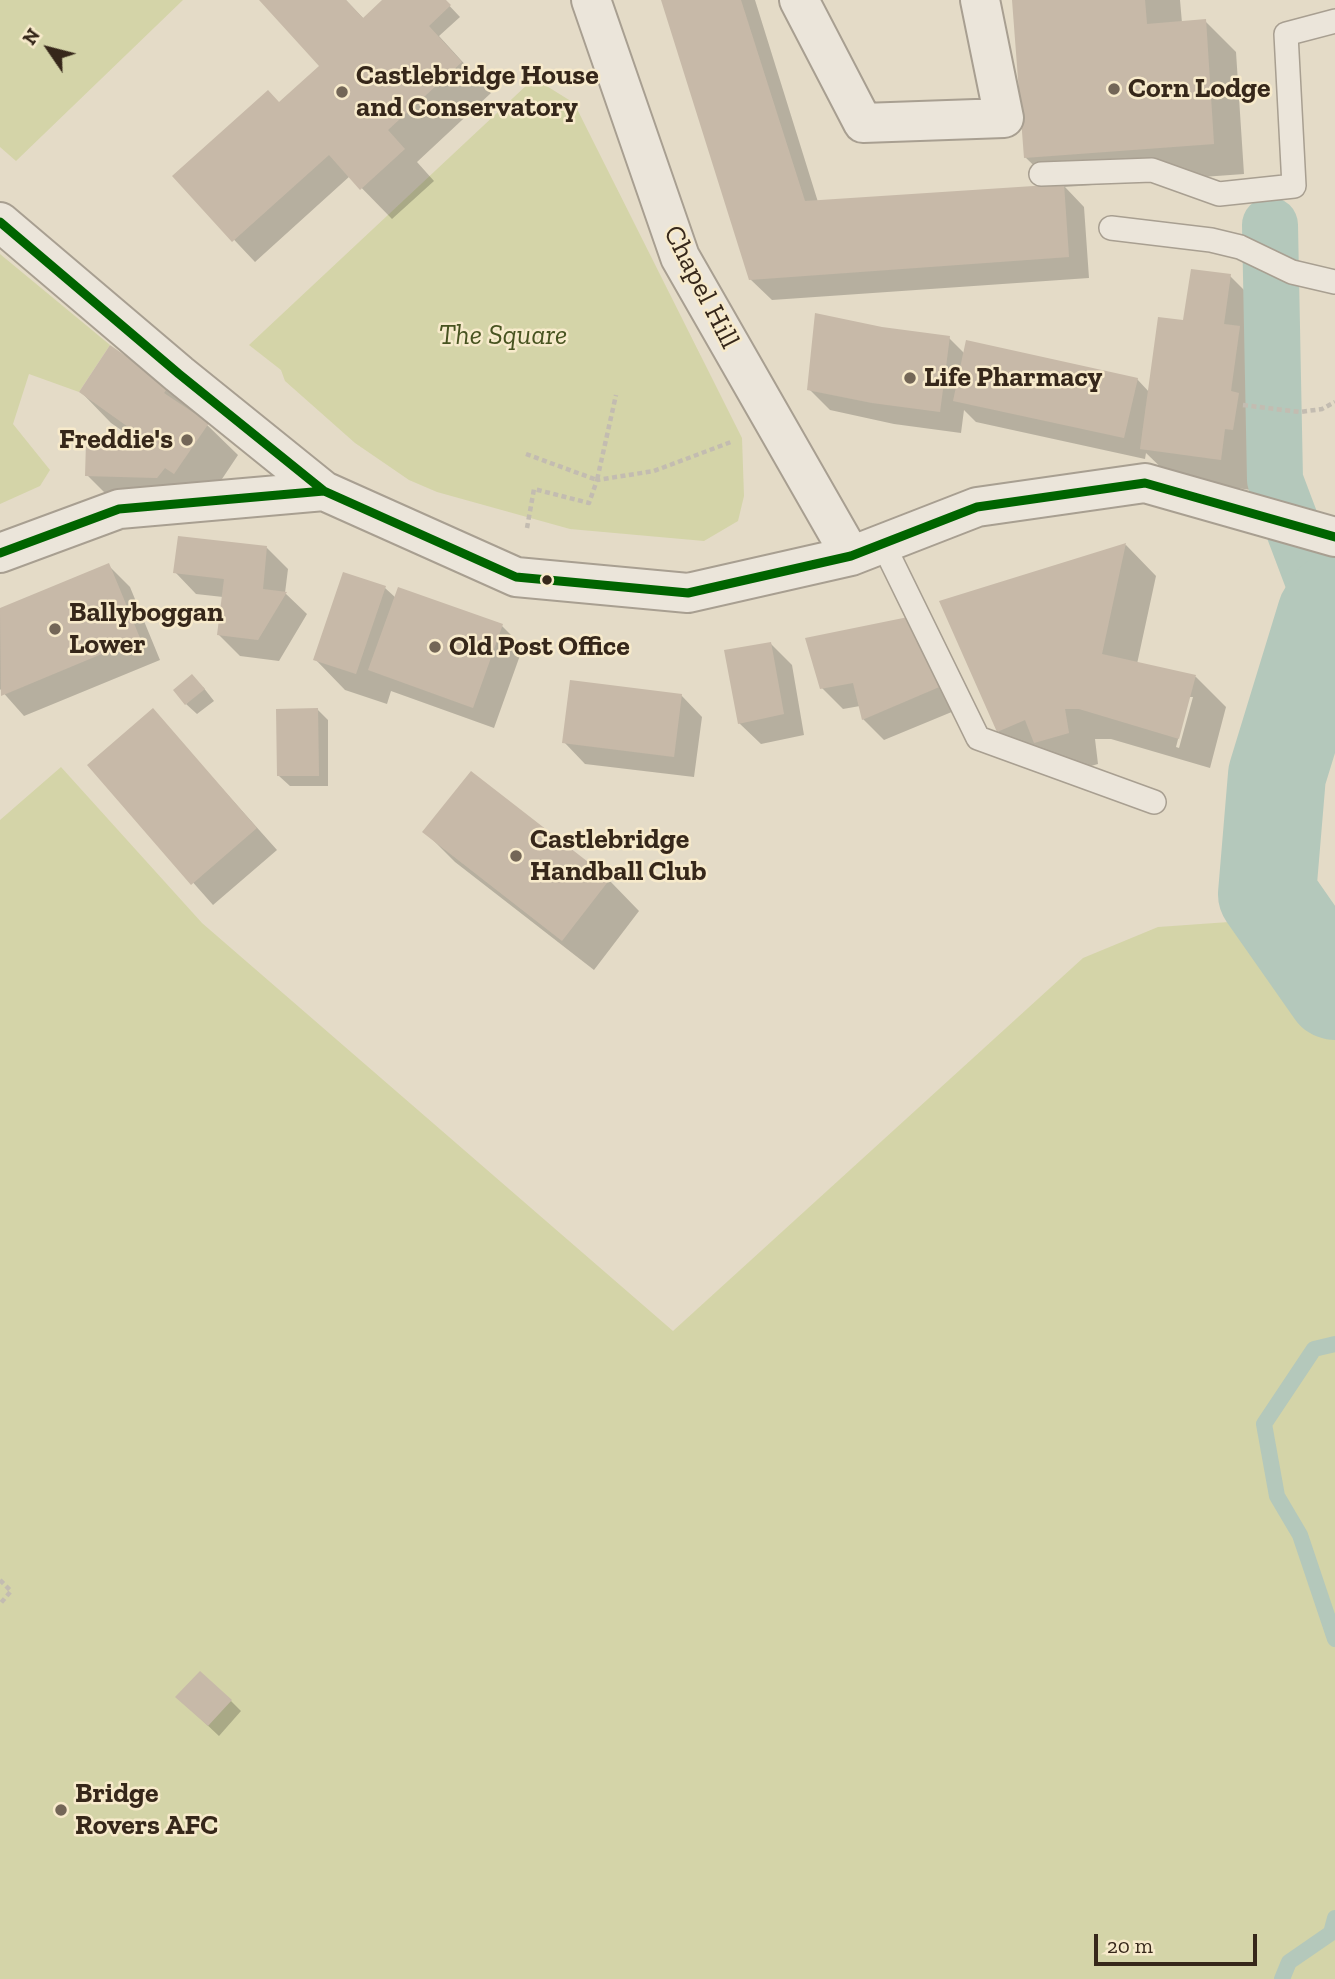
<!DOCTYPE html>
<html>
<head>
<meta charset="utf-8">
<style>
  body { margin:0 }
  #map { position:relative; width:1335px; height:1979px; overflow:hidden; background:#e4dbc7; font-family:"Zilla Slab",serif }
  canvas { display:block }
  .north { position:absolute; left:14px; top:14px; width:70px; height:70px; -webkit-text-stroke:5px #f7eacb; paint-order:stroke; rotate:305deg; font-size:19px; font-weight:700; line-height:28px; text-align:center; color:#36271a }
  .north::after { content:''; display:block; margin:auto; width:24px; height:32px; background:#36271a; clip-path:polygon(50% 0,100% 100%,50% 72%,0 100%) }
  .scale { position:absolute; left:1094px; top:1934px; width:163px; height:32px; box-sizing:border-box; border:4px solid #36271a; border-top:0; padding-left:9px; font-size:21px; line-height:24px; white-space:nowrap; color:#36271a; -webkit-text-stroke:5px #f7eacb; paint-order:stroke }
</style>
</head>
<body>
<div id="map">
<canvas width="1335" height="1979"></canvas>
<div class="north">N</div>
<div class="scale">20 m</div>
</div>
<script>
const ctx = document.querySelector('canvas').getContext('2d');
ctx.lineJoin = 'round';
function paint(path, color) { ctx.fillStyle = color; ctx.fill(path, 'evenodd'); }
const poly = rows => new Path2D(rows.map(r => 'M' + r).join(''));
function strokePath(path, color, width, dash) { ctx.strokeStyle = color; ctx.lineWidth = width; ctx.lineCap = dash ? 'butt' : 'round'; ctx.setLineDash(dash || []); ctx.stroke(path); }
function drawText(font, color, halo, rows, align = 'center') {
  ctx.font = font + ' "Zilla Slab",serif'; ctx.lineWidth = 5; ctx.setLineDash([]); ctx.textBaseline = 'middle'; ctx.strokeStyle = halo; ctx.fillStyle = color; for (const [text, x, y, turn = 0] of rows) {
    ctx.save(); ctx.translate(x, y); ctx.rotate((+turn || 0) * Math.PI / 180); ctx.textAlign = isNaN(turn) ? turn : align; if (halo) ctx.strokeText(text, 0, 0); ctx.fillText(text, 0, 0); ctx.restore();
  }
}
paint(poly([
  [0,0,183,0,16,161,0,147],
  [529,83,545,85,574,103,742,438,744,496,738,521,704,541,570,529,437,492,409,480,355,443,285,381,281,370,249,345],
  [0,254,110,345,79,392,29,374,13,424,50,470,40,486,0,504],
  [61,767,202,923,673,1331,1083,958,1158,927,1229,922,1267,894,1335,1002,1335,1979,0,1979,0,820]
]), '#d4d4a8');
paint(poly([
  [261,0,346,0,364,19,384,0,444,0,460,17,439,36,491,93,417,162,434,181,392,219,350,176,255,262,175,177,280,104,322,66],
  [663,0,755,0,818,202,1055,186,1025,157,1014,0,1180,0,1182,23,1205,21,1236,52,1244,174,1065,187,1084,207,1089,278,772,300,750,279],
  [1230,276,1261,307,1256,344,1270,358,1261,418,1268,425,1264,460,1255,459,1251,490,1173,479,1146,453,1145,459,976,422,964,410,961,433,894,424,830,410,809,389,882,329,949,338,965,354,1137,379,1150,393,1185,322],
  [168,387,238,455,206,503,118,506,87,475,136,440,111,423,81,392],
  [1126,545,1156,576,1137,664,1196,677,1226,707,1210,768,1111,739,1095,739,1098,764,1066,773,1029,762,998,731,942,602],
  [1189,697,1193,697,1179,748,1176,747],
  [267,548,288,569,285,593,307,614,279,661,240,656,219,635,223,597,196,594,175,572],
  [108,565,130,587,160,660,24,716,0,689,0,610],
  [385,588,396,598,502,626,523,647,494,728,391,691,387,704,345,690,315,659],
  [917,617,971,704,884,740,863,719,860,706,843,709,822,688],
  [770,643,792,665,804,735,761,744,739,723],
  [203,687,214,701,197,714,186,704],
  [681,695,702,717,694,777,585,764,564,742],
  [317,709,328,720,328,786,290,786,279,776],
  [153,711,277,850,213,905,89,765],
  [471,773,609,880,639,911,594,970,455,862,425,832],
  [231,1701,241,1711,219,1736,188,1707]
]), '#0003');
strokePath(poly([
  [1335,1344,1314,1349,1264,1424,1277,1496,1300,1535,1335,1639],
  [1282,1979,1289,1962,1331,1933,1335,1918]
]), '#b4c8bb', 16);
strokePath(poly([
  [1270,225,1275,480,1326,615]
]), '#b4c8bb', 56);
strokePath(poly([
  [1335,602,1326,615,1277,775,1267,894,1335,991]
]), '#b4c8bb', 98);
paint(poly([
  [259,0,346,0,363,18,382,0,446,0,451,5,429,26,462,62,388,130,405,149,360,190,329,155,232,242,172,176,268,90,279,102,319,66],
  [661,0,741,0,805,201,1064,184,1069,257,749,280],
  [1012,0,1145,0,1147,24,1206,19,1214,144,1024,158],
  [1191,269,1231,274,1224,324,1240,326,1231,391,1239,393,1233,430,1225,429,1221,460,1140,449,1158,317,1183,320],
  [815,313,882,327,950,336,940,412,872,403,807,390],
  [966,340,1138,378,1124,438,953,401],
  [110,345,169,386,164,393,209,423,174,474,165,468,157,478,85,476,86,442,131,444,138,434,79,392],
  [178,536,267,546,263,589,287,592,258,640,217,635,224,579,173,573],
  [1126,543,1102,654,1196,675,1179,739,1079,709,1065,709,1069,733,1034,743,1025,720,997,732,939,601],
  [109,563,140,638,1,696,0,608],
  [343,572,386,586,356,674,313,660],
  [398,587,503,624,473,708,368,670],
  [918,615,951,682,862,720,853,683,820,689,805,638],
  [771,642,784,714,738,724,724,650],
  [192,674,205,689,185,705,173,690],
  [570,680,682,694,674,757,562,743],
  [153,708,257,828,191,885,87,765],
  [318,708,319,776,277,776,276,709],
  [471,771,610,879,562,941,422,832],
  [200,1671,232,1700,208,1726,175,1697]
]), '#c7b9a8');
const service = poly([
  [1041,174,1152,170,1219,194,1294,186,1286,34,1335,21],
  [1111,228,1211,240,1240,247,1292,272,1335,282],
  [883,544,978,738,1154,802]
]);
const minor = poly([
  [799,0,863,123,1004,118,980,0]
]);
const tertiary = poly([
  [591,0,680,257,851,556],
  [0,222,179,374,324,491],
  [0,553,119,509,324,491,516,577,688,593,851,556,977,507,1145,483,1335,537]
]);
strokePath(service, '#a89f91', 26);
strokePath(minor, '#a89f91', 42);
strokePath(tertiary, '#a89f91', 42);
strokePath(poly([
  [1243,405,1300,412,1322,409,1335,402],
  [526,454,597,480,616,395],
  [527,528,534,489,589,503,597,480,654,471,731,442],
  [0,1580,11,1591,0,1604]
]), '#c3bcb1', 4.5, [5, 3.5]);
strokePath(service, '#ebe5da', 23);
strokePath(minor, '#ebe5da', 38);
strokePath(tertiary, '#ebe5da', 38);
strokePath(poly([
  [0,222,179,374,324,491],
  [0,553,119,509,324,491,516,577,688,593,851,556,977,507,1145,483,1335,537]
]), '#006400', 9);
for (const [x, y, r, color] of [
  [1114,89,7,"#736657"],
  [342,92,7,"#736657"],
  [910,378,7,"#736657"],
  [187,440,7,"#736657"],
  [547,580,6,"#36271a"],
  [55,629,7,"#736657"],
  [435,647,7,"#736657"],
  [516,856,7,"#736657"],
  [61,1810,7,"#736657"]
]) { const dot = new Path2D(); dot.arc(x, y, r, 0, 2 * Math.PI); ctx.fillStyle = color; ctx.fill(dot); strokePath(dot, '#f7eacb', 2.5); }
drawText('bold 28px', '#36271a', '#f7eacb', [
  ["Castlebridge House",356,76],
  ["and Conservatory",356,108],
  ["Corn Lodge",1128,89],
  ["Life Pharmacy",924,378],
  ["Freddie's",173,440,"right"],
  ["Ballyboggan",69,613],
  ["Lower",69,645],
  ["Old Post Office",449,647],
  ["Castlebridge",530,840],
  ["Handball Club",530,872],
  ["Bridge",75,1794],
  ["Rovers AFC",75,1826]
], 'left');
drawText('28px', '#36271a', '#f7eacb', [
  ["Chapel Hill",701,287,63]
]);
drawText('italic 28px', '#475320', '#f7eacb', [
  ["The Square",503,336]
]);
</script>
</body>
</html>
